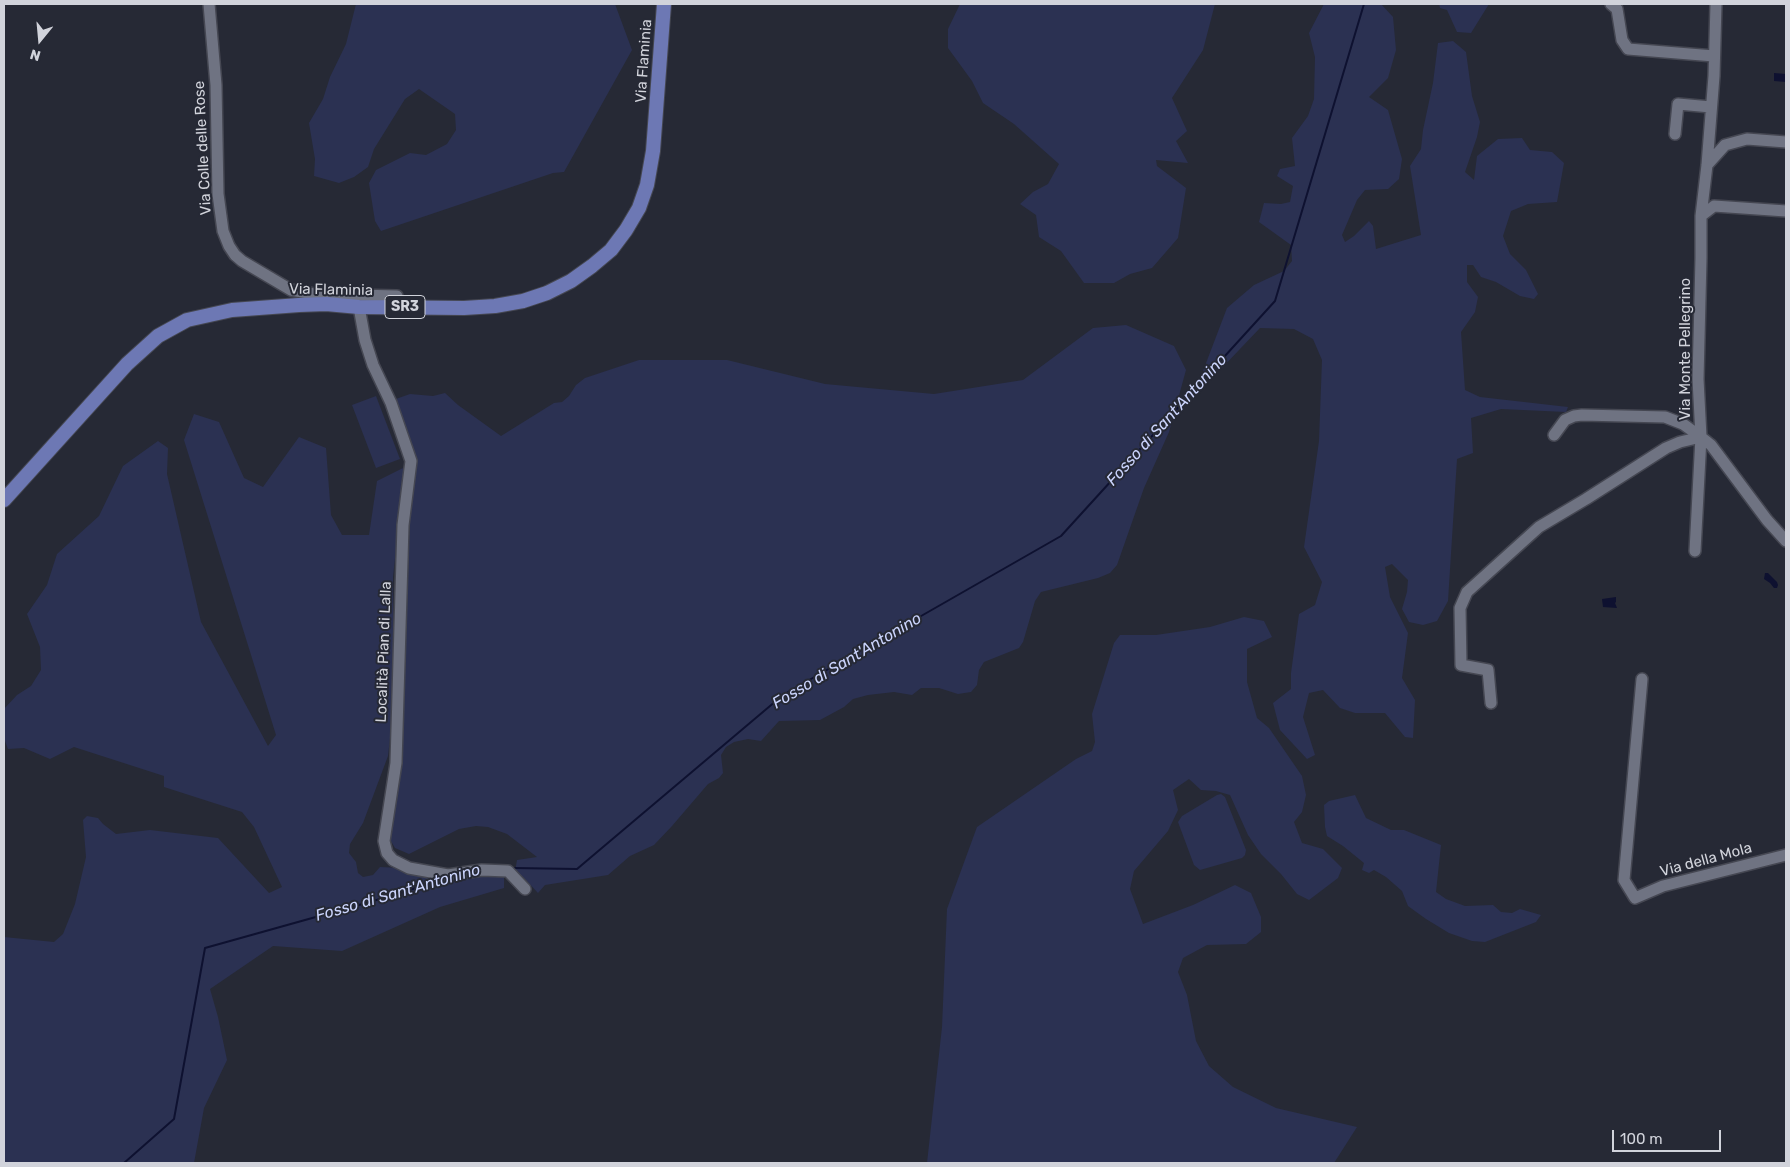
<!DOCTYPE html>
<html>
<head>
<meta charset="utf-8">
<style>
  body { margin:0 }
  #map { position:relative; width:1790px; height:1167px; overflow:hidden; background:#262935; font-family:Rubik,sans-serif }
  canvas { display:block }
  .frame { position:absolute; inset:0; border:5px solid #d1d3db; pointer-events:none }
  .north { position:absolute; left:15px; top:15px; width:50px; height:50px; -webkit-text-stroke:4px #262935; paint-order:stroke; rotate:197deg; font-size:14px; font-weight:700; line-height:20px; text-align:center; color:#d1d3db }
  .north::after { content:''; display:block; margin:auto; width:18px; height:22px; background:#d1d3db; clip-path:polygon(50% 0,100% 100%,50% 72%,0 100%) }
  .scale { position:absolute; left:1612px; top:1130px; width:109px; height:22px; box-sizing:border-box; border:2px solid #d1d3db; border-top:0; padding-left:6px; font-size:15px; line-height:18px; white-space:nowrap; color:#d1d3db; -webkit-text-stroke:4px #262935; paint-order:stroke }
</style>
</head>
<body>
<div id="map">
<canvas width="1790" height="1167"></canvas>
<div class="frame"></div>
<div class="north">N</div>
<div class="scale">100 m</div>
</div>
<script>
const ctx = document.querySelector('canvas').getContext('2d');
ctx.lineJoin = 'round';
function paint(path, color) { ctx.fillStyle = color; ctx.fill(path, 'evenodd'); }
const poly = rows => new Path2D(rows.map(r => 'M' + r).join(''));
function strokePath(path, color, width, dash) { ctx.strokeStyle = color; ctx.lineWidth = width; ctx.lineCap = dash ? 'butt' : 'round'; ctx.setLineDash(dash || []); ctx.stroke(path); }
function drawText(font, color, halo, rows, align = 'center') {
  ctx.font = font + ' Rubik,sans-serif'; ctx.lineWidth = 4; ctx.setLineDash([]); ctx.textBaseline = 'middle'; ctx.strokeStyle = halo; ctx.fillStyle = color; for (const [text, x, y, turn = 0] of rows) {
    ctx.save(); ctx.translate(x, y); ctx.rotate((+turn || 0) * Math.PI / 180); ctx.textAlign = isNaN(turn) ? turn : align; if (halo) ctx.strokeText(text, 0, 0); ctx.fillText(text, 0, 0); ctx.restore();
  }
}
paint(poly([
  [356,4,615,4,632,50,564,172,553,173,381,231,375,221,369,183,376,170,410,153,426,155,447,144,456,130,455,114,419,89,405,99,374,149,368,167,354,177,339,183,314,176,315,159,309,123,323,99,330,77,346,44],
  [960,4,1215,4,1203,50,1172,98,1187,131,1176,141,1188,163,1156,160,1157,166,1186,188,1178,238,1152,268,1130,274,1114,283,1084,283,1061,251,1039,237,1036,215,1020,204,1033,192,1048,184,1059,164,1014,124,983,103,972,81,948,48,948,29],
  [1324,4,1381,4,1393,17,1396,50,1388,78,1369,97,1388,110,1402,159,1399,179,1388,189,1365,190,1357,200,1342,235,1345,242,1354,236,1369,221,1373,226,1376,249,1421,235,1410,166,1421,149,1423,130,1433,83,1438,43,1453,41,1466,52,1472,96,1480,122,1477,137,1465,172,1474,180,1477,156,1498,139,1522,138,1530,150,1552,152,1564,163,1557,202,1528,204,1511,211,1503,236,1510,254,1526,270,1538,294,1534,299,1520,296,1496,282,1481,277,1473,265,1467,265,1467,282,1478,297,1475,312,1461,332,1465,390,1480,397,1568,407,1566,412,1501,409,1471,418,1473,453,1457,459,1448,601,1437,621,1423,625,1409,622,1402,609,1407,592,1408,580,1392,564,1385,567,1390,597,1408,633,1402,678,1415,700,1413,738,1405,737,1385,713,1355,713,1340,708,1323,690,1309,693,1303,717,1315,755,1307,759,1280,730,1273,703,1291,689,1291,673,1299,614,1315,605,1322,582,1304,547,1319,441,1322,360,1313,339,1294,329,1260,328,1219,371,1203,371,1227,308,1254,285,1284,271,1292,261,1291,245,1259,222,1264,203,1281,204,1290,202,1293,186,1277,176,1280,169,1295,166,1292,138,1308,116,1314,99,1315,57,1309,33],
  [1439,4,1489,4,1471,33,1457,32,1447,10,1440,8],
  [1126,325,1174,346,1186,370,1169,432,1144,488,1117,565,1110,573,1098,578,1041,592,1035,601,1023,642,1019,648,984,662,979,670,977,685,971,692,958,694,939,688,921,688,912,695,894,692,868,695,853,699,844,707,820,720,779,721,761,741,748,739,734,742,726,747,721,755,723,773,719,778,708,784,672,826,654,845,630,856,608,875,545,885,538,893,523,877,515,872,517,860,537,857,507,834,488,827,476,826,459,829,409,854,395,848,388,836,402,764,410,518,417,459,393,400,410,394,433,396,445,393,458,405,501,436,554,403,562,402,569,396,576,385,585,378,639,360,727,360,825,384,934,394,1023,380,1093,328],
  [376,396,400,459,376,468,352,405],
  [194,414,219,422,244,478,263,487,299,437,326,448,331,515,342,535,369,535,377,481,405,467,393,577,394,702,388,756,363,823,350,844,349,853,356,862,358,873,363,877,373,875,380,867,401,868,441,880,490,870,504,874,504,888,440,907,342,951,273,946,210,989,218,1017,227,1060,204,1108,194,1163,4,1163,4,937,54,942,63,934,75,904,86,857,83,820,87,816,98,818,103,824,116,834,150,830,218,838,269,893,282,887,254,827,242,812,164,787,164,776,74,747,50,759,24,748,8,749,5,741,4,709,17,695,31,686,41,670,40,647,27,614,47,585,57,554,99,516,123,466,158,441,168,448,167,474,201,622,268,746,276,735,184,440],
  [1244,617,1264,621,1272,637,1247,649,1247,682,1257,718,1269,728,1302,776,1306,795,1302,812,1294,822,1302,843,1323,849,1342,868,1338,878,1309,900,1297,894,1281,874,1261,854,1248,835,1230,795,1216,791,1201,790,1189,779,1173,790,1178,810,1168,831,1134,871,1130,889,1143,924,1193,905,1235,885,1251,893,1261,917,1261,932,1246,944,1207,945,1183,958,1178,972,1187,995,1196,1041,1209,1066,1233,1087,1276,1108,1357,1127,1334,1163,927,1163,942,1027,947,909,977,827,1076,759,1092,751,1095,742,1092,714,1114,643,1120,635,1156,635,1210,627],
  [1221,794,1225,797,1246,850,1245,855,1242,858,1200,870,1194,865,1178,822,1182,816,1217,795],
  [1355,795,1366,818,1391,830,1404,830,1441,845,1436,892,1446,899,1465,906,1493,905,1501,912,1512,913,1520,909,1541,915,1536,922,1485,942,1472,941,1449,933,1426,919,1408,906,1402,891,1386,877,1374,870,1369,873,1362,870,1364,863,1343,846,1327,836,1325,827,1324,805,1329,801]
]), '#2b3152');
paint(poly([
  [1774,73,1786,74,1786,82,1774,81],
  [1765,573,1768,573,1777,582,1778,585,1777,588,1774,588,1770,583,1764,579],
  [1616,597,1616,602,1615,603,1617,608,1603,607,1602,599]
]), '#0e1130');
strokePath(poly([
  [513,868,577,869,783,695,1061,536,1275,301,1364,4],
  [124,1163,174,1119,205,948,398,894,442,879]
]), '#0e1130', 2);
const minor = poly([
  [209,4,216,85,218,194,223,231,229,246,235,255,242,261,291,290,314,294,397,296,397,306],
  [1611,4,1617,9,1622,40,1628,49,1714,56],
  [1675,134,1678,104,1711,107],
  [1707,165,1725,145,1747,139,1786,142],
  [1786,211,1714,206,1701,216,1701,258,1698,379,1701,437,1711,445,1767,520,1786,541],
  [1701,216,1707,165,1714,76,1716,4],
  [359,307,365,340,373,365,391,403,411,461,403,525,396,763,384,841,387,853,393,860,409,868,448,875,482,870,508,871,525,889],
  [1554,435,1565,420,1574,416,1582,415,1665,417,1683,424,1701,437],
  [1695,551,1701,437],
  [1642,679,1624,880,1635,898,1663,886,1786,855],
  [1491,703,1488,670,1461,665,1460,608,1467,592,1539,527,1586,499,1666,448,1680,442,1701,437]
]);
const major = poly([
  [4,500,127,364,158,336,187,320,232,310,299,305,326,304,359,307,464,308,495,306,523,301,547,293,571,281,592,266,611,250,626,230,639,208,647,185,653,151,664,4]
]);
strokePath(minor, '#454752', 14);
strokePath(major, '#454752', 16);
strokePath(minor, '#6f7382', 11);
strokePath(major, '#6d78b4', 14);
for (const [x, y, w] of [
  [405,307,40]
]) { const box = new Path2D(); box.roundRect(x - w / 2, y - 11.5, w, 23, 4); ctx.fillStyle = '#262935'; ctx.fill(box); strokePath(box, '#d1d3db', 1); }
drawText('bold 14px', '#d1d3db', null, [
  ["SR3",405,307]
]);
drawText('15px', '#d1d3db', '#262935', [
  ["Via Flaminia",644,61,-86],
  ["Via Colle delle Rose",203,148,-93],
  ["Via Flaminia",331,290,1],
  ["Via Monte Pellegrino",1686,349,-90],
  ["Località Pian di Lalla",384,652,-88],
  ["Via della Mola",1706,860,-15]
]);
drawText('italic 16px', '#cbd4fc', '#262935', [
  ["Fosso di Sant'Antonino",1167,420,-48],
  ["Fosso di Sant'Antonino",847,661,-31],
  ["Fosso di Sant'Antonino",398,893,-16]
]);
</script>
</body>
</html>
